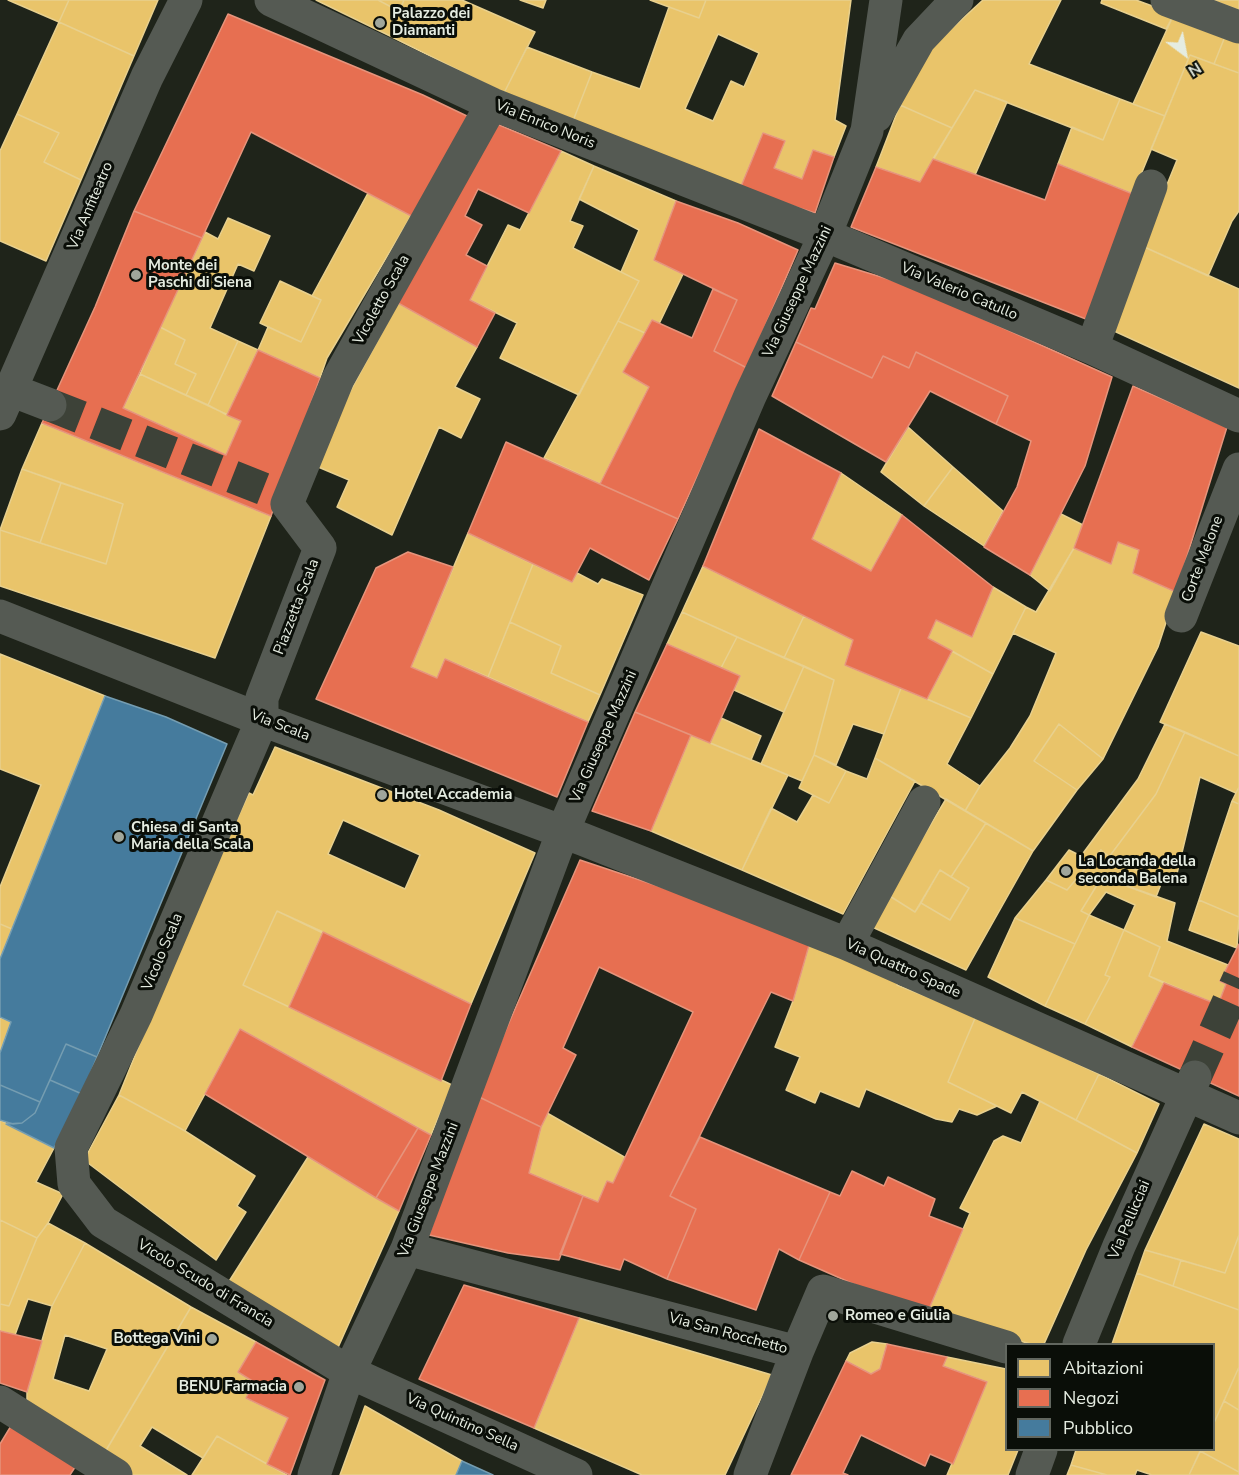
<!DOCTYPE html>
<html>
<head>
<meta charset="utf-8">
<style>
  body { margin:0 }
  #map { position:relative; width:1239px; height:1475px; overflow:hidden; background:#1f241a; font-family:"Nunito Sans",sans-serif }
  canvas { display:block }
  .legend { position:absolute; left:1005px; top:1343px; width:210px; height:108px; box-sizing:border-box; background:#0a0e08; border:2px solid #62675f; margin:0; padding:8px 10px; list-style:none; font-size:18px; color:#e5ece1 }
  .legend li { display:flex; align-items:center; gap:12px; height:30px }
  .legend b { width:30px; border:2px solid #62675f }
  .north { position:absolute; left:1155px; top:24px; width:60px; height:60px; -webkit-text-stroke:4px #0a0e08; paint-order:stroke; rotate:148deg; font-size:16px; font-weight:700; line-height:24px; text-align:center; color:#e5ece1 }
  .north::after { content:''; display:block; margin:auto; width:21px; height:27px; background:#e5ece1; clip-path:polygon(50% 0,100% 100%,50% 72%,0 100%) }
</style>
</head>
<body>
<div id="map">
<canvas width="1239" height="1475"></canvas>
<ul class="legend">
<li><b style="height:16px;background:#e9c46a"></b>Abitazioni</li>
<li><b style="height:16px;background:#e76f51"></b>Negozi</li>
<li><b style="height:16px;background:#457b9d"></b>Pubblico</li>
</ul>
<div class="north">N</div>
</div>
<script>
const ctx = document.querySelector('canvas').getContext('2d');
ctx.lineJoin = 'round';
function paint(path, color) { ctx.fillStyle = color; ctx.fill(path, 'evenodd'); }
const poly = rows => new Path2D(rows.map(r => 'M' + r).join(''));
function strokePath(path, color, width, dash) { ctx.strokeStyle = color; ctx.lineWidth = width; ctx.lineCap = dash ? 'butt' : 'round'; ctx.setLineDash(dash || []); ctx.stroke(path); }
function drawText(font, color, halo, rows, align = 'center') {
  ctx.font = font + ' "Nunito Sans",sans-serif'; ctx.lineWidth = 6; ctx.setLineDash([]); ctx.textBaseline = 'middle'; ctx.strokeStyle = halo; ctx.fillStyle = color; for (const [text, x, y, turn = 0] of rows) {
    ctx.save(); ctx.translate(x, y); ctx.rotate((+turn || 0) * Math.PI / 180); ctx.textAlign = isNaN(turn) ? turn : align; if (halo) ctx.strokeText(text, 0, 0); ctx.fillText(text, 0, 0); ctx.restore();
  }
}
const homes = poly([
  [8,0,69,0,59,22,8,0],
  [69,0,158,0,134,56,59,22,69,0],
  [316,0,378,0,399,11,390,36,316,0],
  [378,0,404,0,399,11,378,0],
  [404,0,462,0,535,32,504,93,390,36,404,0],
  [520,0,546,0,543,8,520,0],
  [650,0,706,0,699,18,650,0],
  [706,0,851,0,835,120,846,126,834,157,813,150,802,179,774,168,785,141,763,133,740,189,573,121,592,72,640,89,669,7,699,18,706,0],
  [718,34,759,53,744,87,731,81,713,121,685,109,718,34],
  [983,0,1061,0,1029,64,1120,99,1103,140,975,90,952,128,900,105,925,53,983,0],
  [1102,0,1136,0,1174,14,1166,29,1101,3,1102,0],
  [1211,0,1239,0,1239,10,1211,0],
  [1174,14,1226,34,1214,64,1190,55,1165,116,1133,104,1174,14],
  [59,22,134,56,81,180,44,162,59,133,17,114,59,22],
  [1226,34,1239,38,1239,73,1214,64,1226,34],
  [527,47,592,72,573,121,504,93,527,47],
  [1190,55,1239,73,1239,211,1232,221,1208,276,1142,246,1177,160,1151,149,1190,55],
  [975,90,1007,102,975,175,933,159,975,90],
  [1120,99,1165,116,1133,194,1058,164,1072,127,1103,140,1120,99],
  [900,105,952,128,920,182,876,167,900,105],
  [17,114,59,133,44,162,81,180,46,261,0,241,0,151,17,114],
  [561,151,594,166,570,221,583,226,573,248,639,281,579,395,500,358,517,323,470,300,508,225,520,230,561,151],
  [594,166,676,201,654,260,683,274,659,324,652,320,645,333,618,321,639,281,621,272,639,230,579,199,594,166],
  [368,193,411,216,327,358,320,378,258,350,268,327,301,342,321,300,312,296,368,193],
  [228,218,270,236,254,271,238,264,210,328,238,341,208,405,186,395,196,374,175,364,185,340,160,327,205,232,218,239,228,218],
  [1142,246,1239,289,1239,388,1114,331,1142,246],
  [280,281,321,300,301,342,260,323,280,281],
  [398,303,477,347,455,387,480,399,461,438,439,427,392,535,337,507,349,480,311,464,398,303],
  [618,321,645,333,623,372,649,387,600,484,544,458,618,321],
  [160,327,185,340,175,364,196,374,186,395,140,374,160,327],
  [238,341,258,350,227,415,208,405,238,341],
  [140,374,241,421,226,455,123,408,140,374],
  [42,423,271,516,215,658,0,586,0,530,106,564,123,504,22,469,42,423],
  [908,427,953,467,924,506,881,472,908,427],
  [953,467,1003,511,984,546,924,506,953,467],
  [22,469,61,483,40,543,0,530,22,469],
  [841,473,902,515,871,571,812,539,841,473],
  [61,483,123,504,106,564,40,543,61,483],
  [1061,514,1083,525,1074,548,1050,591,1030,575,1061,514],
  [468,533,533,564,488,677,445,659,437,678,411,667,468,533],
  [1118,542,1139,550,1133,573,1176,592,1158,647,1103,759,1059,724,1034,761,1077,790,1033,851,965,811,980,786,1010,748,1030,716,1056,653,1013,633,1026,607,1036,612,1074,548,1111,564,1118,542],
  [533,564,572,582,577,573,598,584,602,579,643,595,600,695,551,673,561,646,510,622,533,564],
  [703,566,804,616,784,658,682,612,703,566],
  [993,587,1026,607,993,674,928,638,936,620,972,637,993,587],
  [682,612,737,637,721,668,667,644,682,612],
  [804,616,853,640,845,665,901,688,884,734,853,724,836,765,814,755,834,680,784,658,804,616],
  [510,622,561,646,551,673,600,695,588,722,488,677,510,622],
  [1201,632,1239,646,1239,756,1160,722,1201,632],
  [737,637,804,666,784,712,734,690,740,676,721,668,737,637],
  [952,651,993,674,971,718,927,699,952,651],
  [0,654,105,696,12,929,0,924,0,887,41,785,0,769,0,654],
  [804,666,834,680,814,755,802,781,761,764,804,666],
  [901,688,971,718,947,764,980,786,965,811,875,758,901,688],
  [721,718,761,736,751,760,710,743,721,718],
  [1059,724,1103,759,1077,790,1034,761,1059,724],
  [1165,724,1185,732,1156,794,1109,857,1101,850,1067,890,1046,880,1069,850,1081,856,1138,779,1165,724],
  [1185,732,1239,756,1239,787,1236,793,1200,777,1175,882,1118,864,1109,857,1156,794,1185,732],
  [691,735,788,775,742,870,651,831,691,735],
  [275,747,439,810,535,853,471,1004,277,911,243,985,452,1085,431,1135,240,1029,185,1131,119,1095,185,932,249,793,253,795,275,747],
  [343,820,420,855,405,889,328,854,343,820],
  [814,755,846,771,829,803,799,788,814,755],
  [875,758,915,781,843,914,742,870,771,808,797,822,813,795,829,803,846,771,867,779,875,758],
  [1239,787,1239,804,1232,801,1239,787],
  [946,799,986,823,951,877,940,870,915,912,888,895,946,799],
  [1232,801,1239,804,1239,917,1199,900,1232,801],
  [986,823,1033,851,966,970,870,926,888,895,915,912,921,903,950,920,969,888,951,877,986,823],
  [1101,850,1118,864,1163,879,1156,897,1102,877,1081,911,1089,915,1075,944,1015,918,1046,880,1067,890,1101,850],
  [940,870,969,888,950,920,921,903,940,870],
  [1102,877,1175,903,1167,941,1228,965,1220,981,1226,984,1218,1005,1149,976,1160,947,1124,930,1135,905,1106,892,1089,915,1081,911,1102,877],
  [1199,900,1239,917,1237,948,1189,930,1199,900],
  [277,911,323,932,289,1007,243,985,277,911],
  [1089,915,1124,930,1105,975,1110,977,1085,1024,1045,1006,1089,915],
  [1015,918,1075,944,1045,1006,988,977,1015,918],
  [0,924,12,929,0,959,0,924],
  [1124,930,1160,947,1149,976,1164,983,1132,1047,1085,1024,1110,977,1105,975,1124,930],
  [810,942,899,981,897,985,976,1016,948,1082,997,1106,977,1115,959,1109,952,1122,936,1119,866,1089,859,1107,820,1091,815,1103,786,1090,800,1057,775,1047,793,1001,810,942],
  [976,1016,1099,1074,1076,1120,1022,1092,1011,1113,948,1082,976,1016],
  [0,1017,11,1022,0,1053,0,1017],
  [1099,1074,1159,1104,1137,1153,1076,1120,1099,1074],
  [119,1095,185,1131,255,1176,237,1206,246,1212,216,1260,84,1160,119,1095],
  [1040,1101,1137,1153,1086,1250,1044,1344,1031,1344,926,1316,970,1213,960,1208,994,1141,1003,1136,1021,1143,1040,1101],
  [547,1113,626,1158,613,1183,607,1181,598,1202,529,1173,541,1127,547,1113],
  [0,1120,54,1148,36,1182,63,1194,48,1223,37,1238,0,1220,0,1120],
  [1204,1124,1239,1139,1239,1235,1225,1273,1145,1250,1204,1124],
  [308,1157,399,1211,336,1352,228,1283,308,1157],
  [0,1220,37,1238,9,1306,0,1304,0,1220],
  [48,1223,85,1243,52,1306,28,1299,15,1335,0,1331,0,1304,9,1306,37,1238,48,1223],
  [1239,1235,1239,1310,1173,1286,1181,1260,1225,1273,1239,1235],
  [85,1243,191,1307,102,1457,27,1407,27,1392,52,1306,85,1243],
  [65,1335,107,1349,89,1391,53,1379,65,1335],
  [1145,1250,1181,1260,1173,1286,1137,1273,1145,1250],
  [1137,1273,1239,1310,1239,1367,1214,1423,1214,1344,1112,1344,1137,1273],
  [191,1307,256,1342,238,1372,254,1382,246,1398,288,1418,267,1464,217,1436,203,1458,152,1427,140,1446,187,1475,126,1475,101,1459,191,1307],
  [579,1318,772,1375,725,1475,642,1475,534,1428,579,1318],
  [872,1342,887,1344,880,1369,871,1374,846,1361,850,1353,872,1342],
  [947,1357,1006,1369,1006,1450,1018,1450,1008,1475,947,1475,987,1382,943,1366,947,1357],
  [1239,1367,1239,1410,1224,1401,1239,1367],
  [1224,1401,1239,1410,1239,1472,1200,1451,1214,1450,1214,1423,1224,1401],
  [365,1406,462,1461,456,1475,340,1475,365,1406],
  [217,1436,267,1464,287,1475,192,1475,217,1436],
  [1076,1450,1201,1450,1189,1475,1152,1475,1137,1470,1135,1475,1107,1475,1071,1465,1076,1450],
  [1200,1451,1239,1472,1239,1475,1189,1475,1200,1451],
  [1071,1465,1107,1475,1067,1475,1071,1465]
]);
paint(homes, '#e9c46a');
strokePath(homes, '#e8d08e', 1.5);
const shops = poly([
  [228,14,423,95,469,117,419,220,251,132,202,238,134,211,228,14],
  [497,124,561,151,529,213,478,189,465,216,482,225,466,255,487,266,470,300,495,313,477,347,398,303,497,124],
  [763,133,785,141,774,168,802,179,813,150,834,157,815,213,740,189,763,133],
  [933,159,1045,200,1058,164,1133,194,1091,321,851,227,876,167,920,182,933,159],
  [676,201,738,223,798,250,747,368,714,351,737,300,654,260,676,201],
  [134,211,202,238,123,408,226,455,241,421,227,415,258,350,320,378,271,516,42,423,95,307,134,211],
  [835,263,908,285,1112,377,1085,466,1030,575,984,547,1017,487,1031,441,996,424,1008,396,916,352,909,368,883,356,872,378,796,342,811,308,815,309,835,263],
  [713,289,737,300,714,351,747,368,678,519,600,484,649,387,623,372,645,333,652,320,692,338,713,289],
  [796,342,872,378,883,356,909,368,916,352,1008,396,996,424,930,391,886,462,772,396,796,342],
  [1133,386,1227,427,1176,592,1133,573,1139,550,1118,542,1111,564,1074,548,1133,386],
  [759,429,841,473,812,539,871,571,902,515,993,587,972,637,936,620,928,638,952,651,927,699,845,665,853,640,703,566,759,429],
  [506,442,678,519,649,580,590,548,572,582,468,533,506,442],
  [408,552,453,567,411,667,437,678,445,659,588,722,557,797,316,699,376,568,408,552],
  [667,644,740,676,710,743,635,712,667,644],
  [635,712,691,735,651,831,592,811,635,712],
  [580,860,736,912,810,942,793,1001,771,992,670,1196,696,1209,667,1279,624,1259,620,1270,560,1254,583,1196,598,1202,607,1181,613,1183,693,1012,599,967,563,1048,576,1055,541,1127,477,1096,580,860],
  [323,932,471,1004,441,1081,289,1007,323,932],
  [1239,944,1239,1013,1218,1005,1226,984,1220,981,1239,944],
  [1164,983,1239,1013,1239,1096,1132,1047,1164,983],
  [240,1029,418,1128,376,1198,205,1094,240,1029],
  [477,1096,541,1127,529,1173,583,1196,559,1260,508,1253,429,1235,477,1096],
  [418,1128,431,1135,399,1211,376,1198,418,1128],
  [700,1137,830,1192,799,1260,779,1249,756,1310,667,1279,696,1209,670,1196,700,1137],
  [852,1171,884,1186,888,1177,935,1199,929,1216,963,1229,926,1316,799,1260,830,1192,840,1196,852,1171],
  [464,1285,579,1318,534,1428,419,1379,464,1285],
  [0,1331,42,1341,27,1392,0,1383,0,1331],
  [256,1342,325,1380,290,1475,267,1464,288,1418,246,1398,254,1382,238,1372,256,1342],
  [887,1344,947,1357,943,1366,987,1382,953,1464,930,1454,925,1466,861,1435,843,1473,848,1475,791,1475,846,1361,871,1374,880,1369,887,1344],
  [14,1421,79,1461,70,1475,0,1475,0,1444,14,1421]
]);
paint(shops, '#e76f51');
strokePath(shops, '#e6947c', 1.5);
const public = poly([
  [105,696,166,717,227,744,97,1057,66,1044,40,1102,0,1085,0,1053,11,1022,0,1017,0,959,105,696],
  [66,1044,97,1057,82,1094,50,1080,66,1044],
  [50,1080,82,1094,54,1148,6,1124,22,1123,35,1113,50,1080],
  [0,1085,40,1102,35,1113,22,1123,13,1124,0,1120,0,1085],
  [462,1461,493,1475,456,1475,462,1461]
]);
paint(public, '#457b9d');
strokePath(public, '#759db1', 1.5);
strokePath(poly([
  [50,405,279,495],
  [1195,1077,1239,978]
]), '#3d4238', 33, [33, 16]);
strokePath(poly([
  [271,0,492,104,825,235,1092,348,1239,416],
  [1167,0,1239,27],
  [492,104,338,379,289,499,287,504,320,548,262,698,262,720,136,1015,71,1148,74,1184,103,1222,349,1372,576,1475],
  [876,116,919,40,957,0],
  [1092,348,1151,186],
  [11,390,50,405],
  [0,414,147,77,186,0],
  [0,616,262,720,582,839,847,944,1239,1118],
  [1181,616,1239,469],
  [847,944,924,802],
  [407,1249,797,1352,823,1291,1006,1347],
  [1079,1344,1119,1246,1195,1077],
  [0,1402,116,1475],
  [314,1475,349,1372,407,1249,563,831,750,396,825,235,867,131,886,0],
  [750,1475,797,1352],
  [1032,1475,1041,1450]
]), '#555a53', 33);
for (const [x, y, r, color] of [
  [380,23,6,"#a0a69b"],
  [136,275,6,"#a0a69b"],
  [382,795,6,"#a0a69b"],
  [119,837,6,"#a0a69b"],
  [1066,871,6,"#a0a69b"],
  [833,1316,6,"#a0a69b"],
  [212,1339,6,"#a0a69b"],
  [299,1387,6,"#a0a69b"]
]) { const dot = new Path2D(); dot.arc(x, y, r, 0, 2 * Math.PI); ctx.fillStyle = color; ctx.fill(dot); strokePath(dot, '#0a0e08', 2); }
drawText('bold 15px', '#e5ece1', '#0a0e08', [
  ["Palazzo dei",392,14],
  ["Diamanti",392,31],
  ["Monte dei",148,266],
  ["Paschi di Siena",148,283],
  ["Hotel Accademia",394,795],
  ["Chiesa di Santa",131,828],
  ["Maria della Scala",131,845],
  ["La Locanda della",1078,862],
  ["seconda Balena",1078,879],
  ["Romeo e Giulia",845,1316],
  ["Bottega Vini",200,1339,"right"],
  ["BENU Farmacia",287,1387,"right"]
], 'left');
drawText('15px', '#e5ece1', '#0a0e08', [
  ["Via Enrico Noris",545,125,22],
  ["Via Anfiteatro",91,206,-67],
  ["Via Giuseppe Mazzini",798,292,-65],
  ["Via Valerio Catullo",959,292,23],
  ["Vicoletto Scala",382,300,-61],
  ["Corte Melone",1203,559,-69],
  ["Piazzetta Scala",297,607,-69],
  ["Via Scala",280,726,21],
  ["Via Giuseppe Mazzini",604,737,-66],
  ["Vicolo Scala",163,952,-67],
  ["Via Quattro Spade",903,969,24],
  ["Via Giuseppe Mazzini",429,1190,-69],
  ["Via Pellicciai",1130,1220,-67],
  ["Vicolo Scudo di Francia",205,1284,31],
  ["Via San Rocchetto",728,1334,15],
  ["Via Quintino Sella",462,1423,24]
]);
</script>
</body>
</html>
